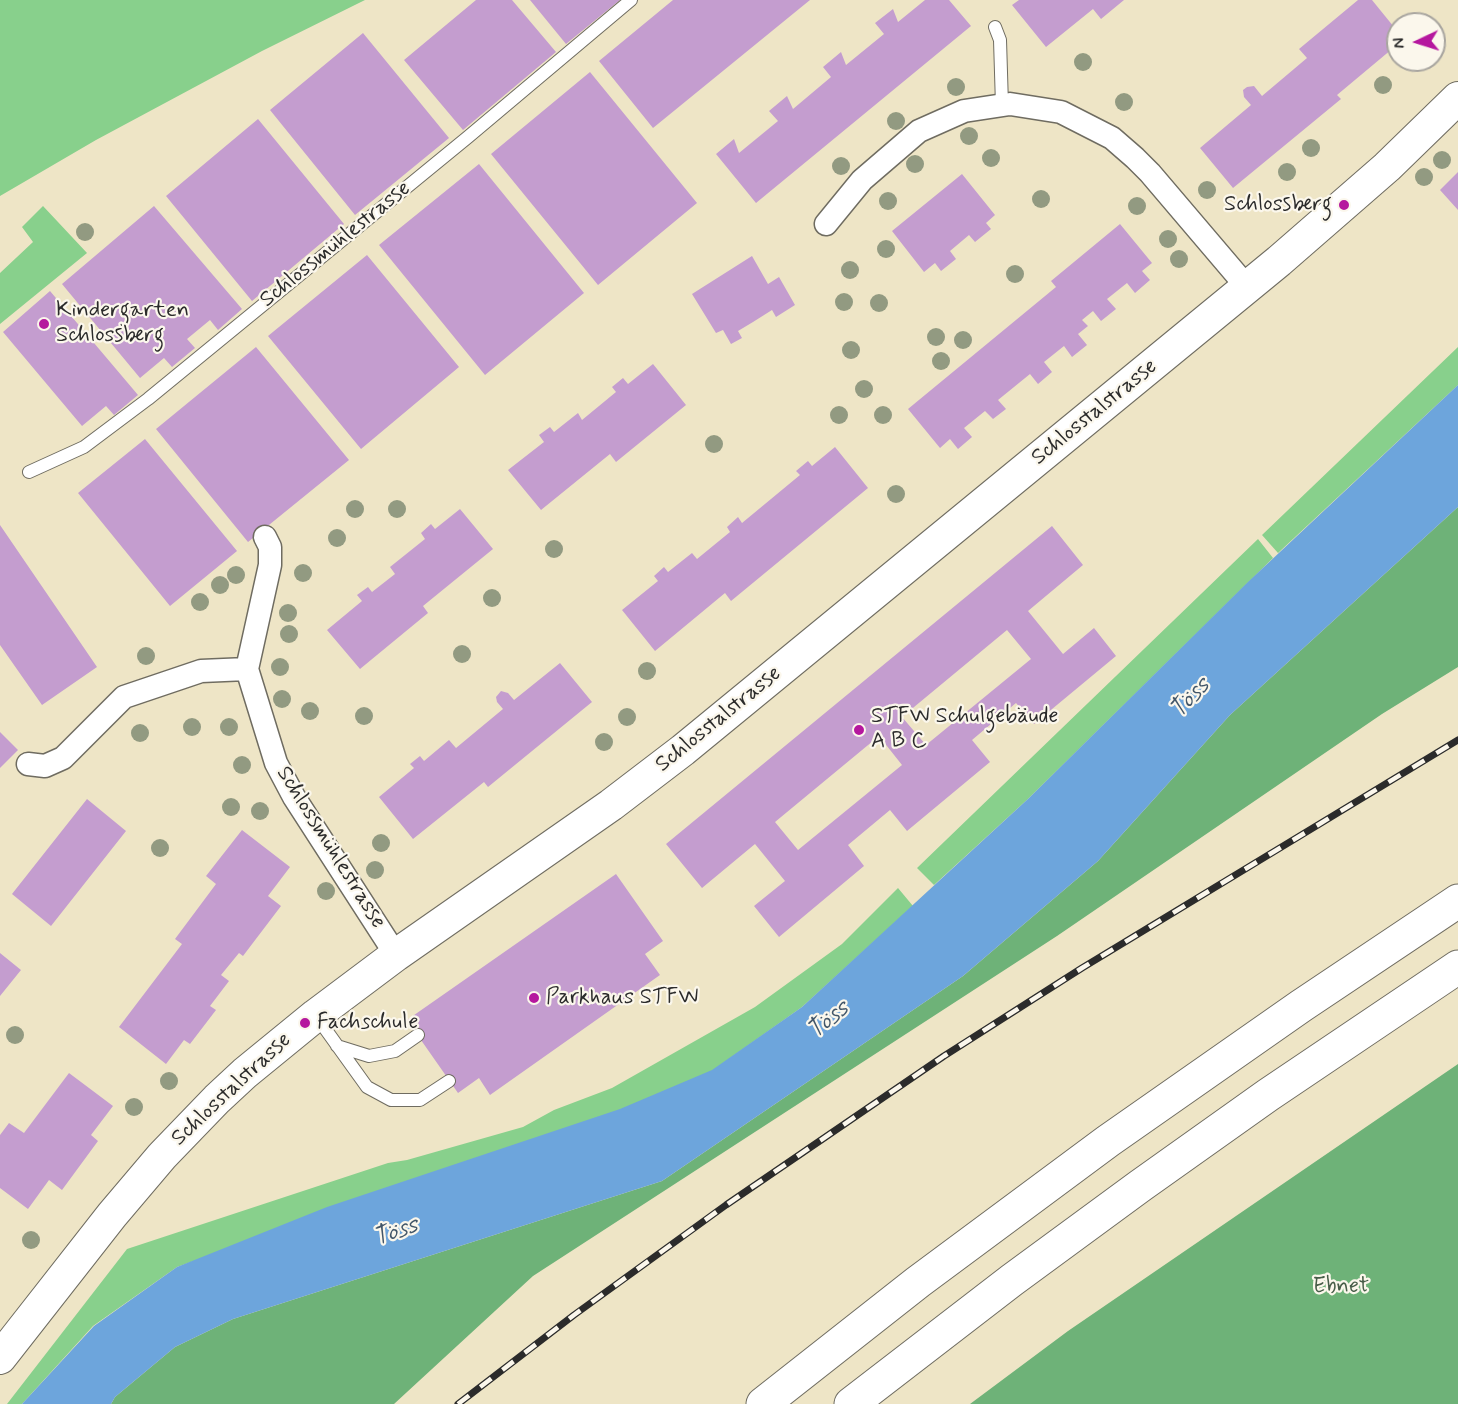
<!DOCTYPE html>
<html>
<head>
<meta charset="utf-8">
<style>
  body { margin:0 }
  #map { position:relative; width:1458px; height:1404px; overflow:hidden; background:#eee5c6; font-family:Mynerve,sans-serif }
  canvas { display:block }
  .north { position:absolute; left:1386px; top:12px; width:60px; height:60px; box-sizing:border-box; background:#fbf7ec; border:2px solid #a8a59f; border-radius:50%; rotate:266deg; font-size:16px; font-weight:700; line-height:24px; text-align:center; color:#2b2b2b }
  .north::after { content:''; display:block; margin:auto; width:21px; height:27px; background:#b5179e; clip-path:polygon(50% 0,100% 100%,50% 72%,0 100%) }
</style>
</head>
<body>
<div id="map">
<canvas width="1458" height="1404"></canvas>
<div class="north">N</div>
</div>
<script>
const ctx = document.querySelector('canvas').getContext('2d');
ctx.lineJoin = 'round';
function paint(path, color) { ctx.fillStyle = color; ctx.fill(path, 'evenodd'); }
const poly = rows => new Path2D(rows.map(r => 'M' + r).join(''));
function strokePath(path, color, width, dash) { ctx.strokeStyle = color; ctx.lineWidth = width; ctx.lineCap = dash ? 'butt' : 'round'; ctx.setLineDash(dash || []); ctx.stroke(path); }
function drawText(font, color, halo, rows, align = 'center') {
  ctx.font = font + ' Mynerve,sans-serif'; ctx.lineWidth = 4.5; ctx.setLineDash([]); ctx.textBaseline = 'middle'; ctx.strokeStyle = halo; ctx.fillStyle = color; for (const [text, x, y, turn = 0] of rows) {
    ctx.save(); ctx.translate(x, y); ctx.rotate((+turn || 0) * Math.PI / 180); ctx.textAlign = isNaN(turn) ? turn : align; if (halo) ctx.strokeText(text, 0, 0); ctx.fillText(text, 0, 0); ctx.restore();
  }
}
paint(poly([
  [0,0,365,0,262,51,96,140,0,196],
  [43,206,87,253,0,324,0,273,33,242,22,227],
  [1458,347,1458,385,1278,553,1262,535],
  [1258,539,1273,558,1029,798,934,885,917,868],
  [898,888,913,906,802,1007,712,1071,620,1110,177,1267,93,1326,22,1404,7,1404,127,1249,388,1163,407,1160,523,1127,554,1110,612,1088,755,1007,842,944]
]), '#88d08c');
paint(poly([
  [1458,507,1458,667,1382,714,1057,936,533,1276,394,1404,111,1404,115,1397,175,1347,233,1319,662,1181,963,976,1098,861,1230,715],
  [1458,1064,1458,1404,970,1404,1068,1331]
]), '#6eb278');
paint(poly([
  [1458,385,1458,507,1230,715,1098,861,963,976,662,1181,233,1319,175,1347,115,1397,111,1404,22,1404,94,1326,177,1267,327,1207,620,1109,712,1070,802,1007,1029,798,1249,581]
]), '#6da5dc');
paint(poly([
  [476,0,512,0,556,52,463,130,404,60],
  [530,0,620,0,566,44],
  [673,0,810,0,653,128,599,61],
  [925,0,949,0,971,26,756,203,716,154,734,139,739,153,778,121,769,111,787,96,793,109,831,77,823,67,841,52,846,65,884,34,875,23,893,9,898,22],
  [1019,0,1124,0,1101,19,1093,9,1046,47,1012,5],
  [1358,0,1372,0,1398,32,1398,44,1337,95,1341,99,1233,188,1200,148,1251,105,1244,97,1243,90,1247,87,1254,86,1262,96,1307,58,1299,49],
  [363,33,449,138,355,215,270,110],
  [590,72,697,203,598,285,491,154],
  [258,119,344,224,252,301,166,196],
  [479,164,584,293,485,375,379,245],
  [1458,172,1458,210,1440,190],
  [962,174,995,215,986,223,991,229,975,242,969,235,950,251,956,259,941,271,935,263,924,272,892,231],
  [154,206,242,309,218,330,210,320,187,339,195,348,172,367,164,358,140,378,62,284],
  [1120,224,1152,263,1142,271,1150,280,1135,293,1127,283,1107,299,1116,309,1101,321,1093,311,1082,320,1088,326,1078,334,1087,345,1072,357,1064,346,1044,362,1052,372,1038,384,1030,374,998,400,1006,409,993,419,985,411,964,428,972,437,958,449,950,439,940,448,908,409,1056,287,1051,281],
  [367,255,459,367,361,449,268,336],
  [752,256,768,284,779,277,795,305,776,317,772,310,753,322,738,331,742,338,731,344,723,330,716,333,692,294],
  [50,291,138,395,114,415,106,406,82,426,3,332],
  [256,347,349,460,248,542,156,429],
  [653,364,686,405,616,462,610,454,541,510,508,470,544,442,539,435,550,427,554,432,578,413,582,420,616,392,612,387,623,378,628,384],
  [145,439,237,551,170,606,78,493],
  [835,447,868,488,731,601,725,593,655,651,622,610,658,581,654,576,664,567,668,572,692,553,697,559,730,532,727,527,738,517,742,523,800,475,796,471,808,461,812,466],
  [460,509,493,549,423,606,428,613,360,669,327,630,362,601,357,595,368,587,372,592,395,574,390,567,425,539,421,533,431,524,435,529],
  [0,525,97,667,42,705,0,645],
  [1052,526,1083,565,1028,611,1063,654,1094,628,1116,656,1034,724,1016,703,972,740,990,762,907,831,890,810,848,845,864,866,779,937,754,906,785,881,755,844,702,888,666,844],
  [1007,630,1031,659,926,745,902,717],
  [879,736,902,765,798,850,775,822],
  [560,663,592,702,488,787,484,782,413,839,379,797,414,768,410,764,420,756,424,761,449,740,456,748,503,709,497,702,496,697,501,691,508,693,514,700],
  [0,732,18,750,0,768],
  [87,799,126,831,51,926,12,894],
  [242,830,290,867,268,896,281,906,243,956,239,953,221,975,229,981,210,1006,216,1010,190,1044,184,1040,166,1064,119,1027,182,944,175,939,216,884,206,876],
  [616,874,663,941,645,954,660,975,490,1095,479,1078,458,1093,407,1020],
  [0,953,21,970,0,996],
  [69,1073,113,1106,91,1135,98,1141,62,1190,49,1180,28,1209,0,1188,0,1135,9,1123,24,1133]
]), '#c49dcf');
const service = poly([
  [995,27,1000,40,1002,105],
  [29,472,84,447,148,399,468,137,631,0],
  [316,1016,367,1087,391,1100,420,1100,449,1081],
  [337,1046,369,1056,395,1051,418,1035]
]);
const minor = poly([
  [826,224,862,180,919,131,964,111,1010,104,1061,112,1112,138,1135,158,1150,173,1247,287],
  [247,669,276,763,294,797,396,955],
  [28,764,45,766,63,758,124,697,201,671,247,669,270,565,270,547,265,537]
]);
const secondary = poly([
  [0,1358,112,1215,162,1156,217,1099,245,1073,316,1015,396,955,611,805,683,750,1279,261,1387,167,1458,98]
]);
const motorway = poly([
  [763,1404,918,1282,1108,1141,1301,1006,1458,901],
  [851,1404,1012,1280,1140,1186,1268,1095,1458,967]
]);
strokePath(service, '#6f6c61', 14);
strokePath(minor, '#6f6c61', 25);
strokePath(secondary, '#6f6c61', 34);
strokePath(motorway, '#6f6c61', 35);
strokePath(service, '#fff', 12);
strokePath(minor, '#fff', 22);
strokePath(secondary, '#fff', 32);
strokePath(motorway, '#fff', 33);
const rail = poly([
  [458,1404,574,1315,726,1205,944,1056,1082,968,1458,740]
]);
strokePath(rail, '#2b2b2b', 7);
strokePath(rail, '#fbf7ec', 4.5, [14]);
ctx.fillStyle = '#929a81';
for (const [x, y] of [
  [1083,62],
  [1383,85],
  [956,87],
  [1124,102],
  [896,121],
  [969,136],
  [1311,148],
  [991,158],
  [1442,160],
  [915,164],
  [841,166],
  [1287,172],
  [1424,177],
  [1207,190],
  [1041,199],
  [888,201],
  [1137,206],
  [85,232],
  [1168,239],
  [886,249],
  [1179,259],
  [850,270],
  [1015,274],
  [844,302],
  [879,303],
  [936,337],
  [963,340],
  [851,350],
  [941,361],
  [864,389],
  [839,415],
  [883,415],
  [714,444],
  [896,494],
  [355,509],
  [397,509],
  [337,538],
  [554,549],
  [303,573],
  [236,575],
  [220,585],
  [492,598],
  [200,602],
  [288,613],
  [289,634],
  [462,654],
  [146,656],
  [280,667],
  [647,671],
  [282,699],
  [310,711],
  [364,716],
  [627,717],
  [192,727],
  [229,727],
  [140,733],
  [604,742],
  [242,765],
  [231,807],
  [260,811],
  [381,843],
  [160,848],
  [375,870],
  [326,891],
  [15,1035],
  [169,1081],
  [134,1107],
  [31,1240]
]) { ctx.beginPath(); ctx.arc(x, y, 9, 0, 2 * Math.PI); ctx.fill(); }
for (const [x, y, r, color] of [
  [1344,205,6,"#b5179e"],
  [44,324,6,"#b5179e"],
  [859,730,6,"#b5179e"],
  [534,998,6,"#b5179e"],
  [305,1023,6,"#b5179e"]
]) { const dot = new Path2D(); dot.arc(x, y, r, 0, 2 * Math.PI); ctx.fillStyle = color; ctx.fill(dot); strokePath(dot, '#fbf7ec', 2); }
drawText('22px', '#2b2b2b', '#fbf7ec', [
  ["Schlossberg",1332,205,"right"],
  ["Kindergarten",56,311],
  ["Schlossberg",56,336],
  ["STFW Schulgebäude",871,717],
  ["A B C",871,742],
  ["Parkhaus STFW",546,998],
  ["Fachschule",317,1023]
], 'left');
drawText('22px', '#2b2b2b', '#fbf7ec', [
  ["Schlossmühlestrasse",336,245,-39],
  ["Schlosstalstrasse",1095,413,-39],
  ["Schlosstalstrasse",719,720,-39],
  ["Schlossmühlestrasse",330,848,58],
  ["Schlosstalstrasse",232,1090,-43]
]);
drawText('22px', '#475d48', '#fbf7ec', [
  ["Ebnet",1341,1287]
]);
drawText('italic 24px', '#425669', '#fbf7ec', [
  ["Töss",1191,699,-45],
  ["Töss",829,1021,-38],
  ["Töss",396,1233,-18]
]);
</script>
</body>
</html>
